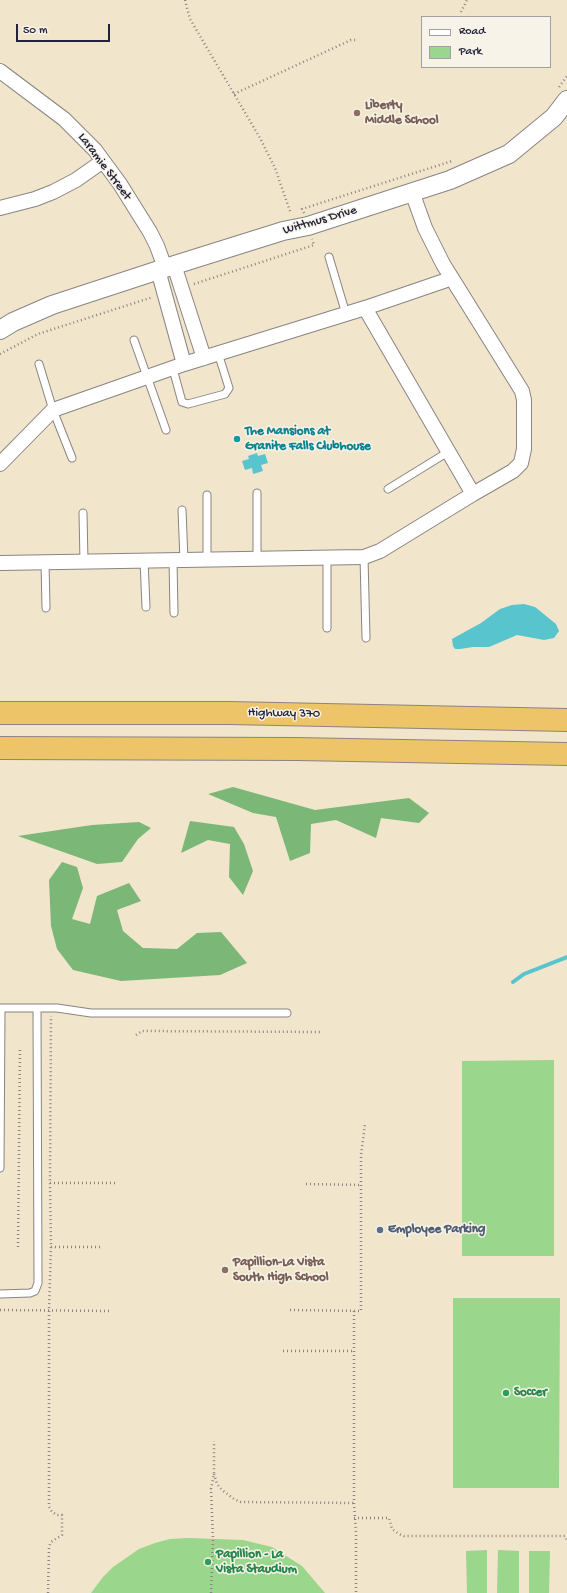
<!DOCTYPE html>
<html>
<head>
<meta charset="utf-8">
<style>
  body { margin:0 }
  #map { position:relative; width:567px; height:1593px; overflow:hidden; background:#f1e5cb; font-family:"Gochi Hand",sans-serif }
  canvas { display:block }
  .legend { position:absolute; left:421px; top:16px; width:130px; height:52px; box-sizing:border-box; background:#f7f3e8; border:1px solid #a29fa3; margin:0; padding:5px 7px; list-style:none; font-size:12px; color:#22223b }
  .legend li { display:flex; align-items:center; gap:8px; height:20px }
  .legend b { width:20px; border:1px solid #a29fa3 }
  .scale { position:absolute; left:16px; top:24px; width:94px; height:18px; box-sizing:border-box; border:2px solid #22223b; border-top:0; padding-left:5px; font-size:12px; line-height:14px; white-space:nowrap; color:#22223b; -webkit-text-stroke:3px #f7f3e8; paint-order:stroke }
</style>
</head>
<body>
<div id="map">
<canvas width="567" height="1593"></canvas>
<ul class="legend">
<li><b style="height:5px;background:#fff"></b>Road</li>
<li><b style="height:11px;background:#9ad68b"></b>Park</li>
</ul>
<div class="scale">50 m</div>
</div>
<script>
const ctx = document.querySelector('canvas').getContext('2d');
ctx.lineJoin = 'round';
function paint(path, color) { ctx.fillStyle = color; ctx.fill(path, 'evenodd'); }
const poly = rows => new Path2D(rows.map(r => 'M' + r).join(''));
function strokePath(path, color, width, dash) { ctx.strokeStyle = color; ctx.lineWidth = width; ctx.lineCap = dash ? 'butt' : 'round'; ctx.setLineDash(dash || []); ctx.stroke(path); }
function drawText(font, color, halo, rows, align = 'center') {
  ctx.font = font + ' "Gochi Hand",sans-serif'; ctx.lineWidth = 3; ctx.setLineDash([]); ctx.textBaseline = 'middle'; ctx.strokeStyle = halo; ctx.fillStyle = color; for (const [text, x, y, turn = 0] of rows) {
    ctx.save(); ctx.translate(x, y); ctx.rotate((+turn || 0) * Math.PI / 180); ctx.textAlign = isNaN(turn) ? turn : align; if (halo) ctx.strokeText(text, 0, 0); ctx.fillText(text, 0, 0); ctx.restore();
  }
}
paint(poly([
  [554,1060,554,1256,462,1256,462,1061],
  [453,1298,560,1298,559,1488,453,1488],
  [188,1538,243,1540,272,1547,302,1566,325,1593,91,1593,103,1577,113,1567,139,1549,155,1543,170,1539],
  [487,1550,487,1593,467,1593,466,1551],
  [498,1550,519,1551,519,1593,497,1593],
  [529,1551,550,1551,549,1593,529,1593]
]), '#9ad68b');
paint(poly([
  [233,787,315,810,409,798,429,813,419,823,381,818,376,838,336,820,311,824,310,853,290,861,276,817,253,813,208,794],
  [190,821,234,827,244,844,253,871,243,895,229,877,230,844,208,840,181,853],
  [139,822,151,828,138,839,122,862,97,864,18,836,92,825],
  [62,862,77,867,83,888,72,919,90,924,97,896,129,883,141,901,117,910,123,931,143,948,177,949,197,933,221,932,247,963,220,975,121,981,73,970,57,949,51,926,49,880]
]), '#7bb777');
paint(poly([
  [257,453,258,456,265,454,268,463,261,465,263,471,253,474,252,468,245,470,242,461,249,459,248,456],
  [524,604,535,607,556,624,559,631,554,638,544,640,517,635,489,647,473,647,460,649,455,649,453,646,452,639,481,623,500,609,512,605]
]), '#57c4ce');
strokePath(poly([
  [513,982,524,974,567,957]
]), '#57c4ce', 4);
const service = poly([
  [329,257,346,314],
  [134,340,166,430],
  [39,364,53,410,72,458],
  [173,369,182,402,188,404,225,394,229,388,218,353],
  [388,489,448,452],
  [257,493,257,558],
  [207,495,207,559],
  [182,510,184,560],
  [83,513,84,562],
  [327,557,327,628],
  [364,557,366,638],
  [144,560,146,607],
  [173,560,174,613],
  [45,562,46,608],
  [0,1008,57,1008,91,1013,287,1013],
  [0,1168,1,1008],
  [0,1294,30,1293,35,1291,38,1283,37,1008]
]);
const minor = poly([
  [0,71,64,119,95,150,120,184,150,232,157,246,165,268],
  [412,192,425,228,443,264,522,391,524,400,524,449,521,463,513,471,473,494],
  [0,208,35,199,53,192,76,180,103,161],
  [174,265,204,358],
  [158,270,184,364],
  [365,308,444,281,451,277],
  [0,464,53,410,184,364,365,308,473,494,380,551,364,557,0,563]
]);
const tertiary = poly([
  [0,330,13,322,52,305,165,268,283,231,308,226,450,180,509,154,554,117,567,100]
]);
const trunk = poly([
  [0,713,229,713,567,720],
  [0,748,296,749,567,754]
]);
strokePath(service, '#8a8483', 9);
strokePath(minor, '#8a8483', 16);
strokePath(tertiary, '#8a8483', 20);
strokePath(trunk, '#8a8483', 24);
strokePath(poly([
  [185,0,190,19,260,138,275,168,291,214],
  [461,12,467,0],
  [559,87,567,76],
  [234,94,351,40,357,40],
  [304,213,302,209,452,161],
  [194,284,314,245,312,239],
  [0,354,38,334,153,297],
  [136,1035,142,1031,320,1032],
  [50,1183,117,1183],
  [306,1184,361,1185],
  [18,1247,20,1048],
  [51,1247,103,1247],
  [0,1310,110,1311],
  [290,1310,361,1311,361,1155,365,1124],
  [354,1311,354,1503,356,1533,356,1593],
  [283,1351,354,1351],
  [214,1474,217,1484,222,1490,234,1499,241,1502,354,1503],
  [354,1518,389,1518,392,1529,399,1534,404,1536,565,1536,567,1540],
  [48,1593,49,1547,51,1542,62,1535,62,1515,57,1515,52,1512,49,1507,49,1311,51,1247,50,1183,51,1016],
  [211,1593,213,1539,211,1489,214,1474,214,1441]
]), '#8a8483', 2.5, [1, 3]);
strokePath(service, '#fff', 7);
strokePath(minor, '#fff', 14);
strokePath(tertiary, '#fff', 18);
strokePath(trunk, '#eec469', 22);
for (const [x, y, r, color] of [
  [357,113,4,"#8d6e63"],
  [237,439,4,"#0f9aa8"],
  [380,1230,4,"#5c6f8a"],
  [225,1270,4,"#8d6e63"],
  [506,1393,4,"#2e9e5b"],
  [208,1562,4,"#2e9e5b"]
]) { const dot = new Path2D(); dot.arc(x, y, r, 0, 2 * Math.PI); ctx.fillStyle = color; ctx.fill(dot); strokePath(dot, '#f7f3e8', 1.5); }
drawText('bold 13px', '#785e54', '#f7f3e8', [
  ["Liberty",365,106],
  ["Middle School",365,121],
  ["Papillion-La Vista",233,1263],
  ["South High School",233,1278]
], 'left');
drawText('13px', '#22223b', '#f7f3e8', [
  ["Laramie Street",104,167,53],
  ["Wittmus Drive",320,221,-16],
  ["Highway 370",284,714,1]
]);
drawText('bold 13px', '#0d838f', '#f7f3e8', [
  ["The Mansions at",245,432],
  ["Granite Falls Clubhouse",245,447]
], 'left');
drawText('bold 13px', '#4e5e75', '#f7f3e8', [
  ["Employee Parking",388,1230]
], 'left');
drawText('bold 13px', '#27864d', '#f7f3e8', [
  ["Soccer",514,1393],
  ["Papillion - La",216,1555],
  ["Vista Staudium",216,1570]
], 'left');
</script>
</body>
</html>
